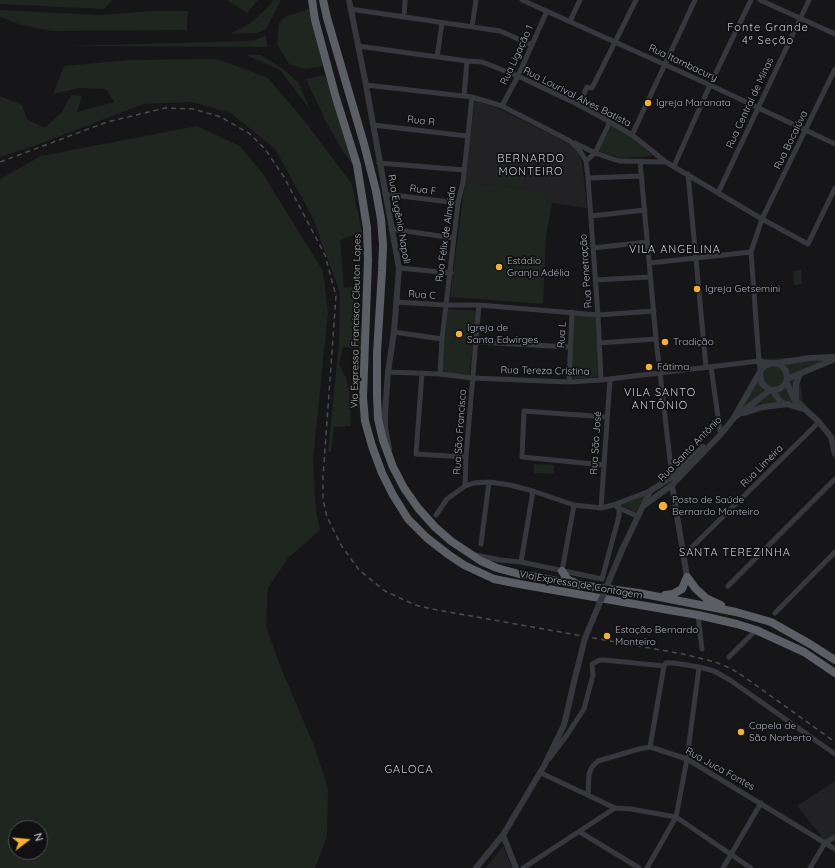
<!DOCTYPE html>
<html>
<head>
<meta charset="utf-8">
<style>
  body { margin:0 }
  #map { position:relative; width:835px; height:868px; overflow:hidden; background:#161618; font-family:Quicksand,sans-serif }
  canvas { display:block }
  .north { position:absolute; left:8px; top:820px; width:40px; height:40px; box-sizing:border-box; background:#111113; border:1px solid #4d4f55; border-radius:50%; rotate:74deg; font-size:11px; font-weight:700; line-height:16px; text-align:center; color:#a8adb8 }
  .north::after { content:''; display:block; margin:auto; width:14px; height:18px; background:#f2b134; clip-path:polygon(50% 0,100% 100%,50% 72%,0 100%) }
</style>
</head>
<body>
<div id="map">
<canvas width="835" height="868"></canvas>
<div class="north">N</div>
</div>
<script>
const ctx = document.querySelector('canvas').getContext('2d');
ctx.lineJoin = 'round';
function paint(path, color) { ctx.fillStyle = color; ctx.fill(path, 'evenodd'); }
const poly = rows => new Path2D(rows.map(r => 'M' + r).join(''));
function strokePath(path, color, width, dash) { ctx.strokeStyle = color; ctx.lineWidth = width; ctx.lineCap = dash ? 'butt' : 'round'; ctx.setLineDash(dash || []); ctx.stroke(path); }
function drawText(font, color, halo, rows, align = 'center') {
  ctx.font = font + ' Quicksand,sans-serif'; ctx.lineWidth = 3.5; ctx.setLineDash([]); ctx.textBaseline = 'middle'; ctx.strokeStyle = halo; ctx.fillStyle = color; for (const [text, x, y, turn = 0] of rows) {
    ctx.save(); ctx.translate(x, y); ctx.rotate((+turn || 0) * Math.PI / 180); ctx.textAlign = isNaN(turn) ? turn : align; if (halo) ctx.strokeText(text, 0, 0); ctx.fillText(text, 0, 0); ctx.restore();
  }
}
paint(poly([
  [475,100,501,110,568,143,578,152,582,162,587,208,552,203,547,192,464,182],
  [835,781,835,835,825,841,797,806],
  [503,846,512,868,486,868]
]), '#222225');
paint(poly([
  [0,0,112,0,104,9,0,4],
  [227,0,258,0,247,13],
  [273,0,281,0,266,29,257,33,230,34,251,23,270,5],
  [309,9,323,66,304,69,289,64,277,44,279,23,285,17],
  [0,10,99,15,152,11,188,11,187,30,52,31,21,25,0,17],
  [266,36,267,47,65,46,251,41],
  [246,55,261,55,282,68,298,82,311,111,280,70],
  [217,59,268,78,303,119,352,184,362,232,340,240,344,288,354,287,355,328,361,328,362,349,343,347,339,364,346,378,349,389,351,426,334,427,331,451,328,452,339,342,340,293,312,216,275,149,231,113,192,102,144,104,31,147,0,157,0,96,22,105,27,119,45,128,62,112,71,95,82,96,77,112,114,102,106,89,79,88,53,94,64,66,130,60],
  [325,75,354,166,344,153,325,120,306,79],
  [612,125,630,136,653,156,620,158,598,151],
  [197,126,240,146,263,174,323,271,328,313,313,460,316,512,320,530,288,558,268,588,266,626,279,663,315,748,328,789,327,836,315,868,0,868,0,179,41,156],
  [16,828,40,828,40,852,16,852],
  [497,164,526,168,523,187,494,183],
  [465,182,548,192,552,203,546,237,543,304,450,297],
  [801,270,802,284,794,285,793,271],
  [448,309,477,311,469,378,445,376,441,370],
  [573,315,596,317,598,377,571,379],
  [835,356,835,358,802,376,800,382,803,401,816,418,787,403,732,418,757,372,757,359],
  [534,464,554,465,554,474,534,473],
  [646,494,636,512,621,505]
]), '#1e261f');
strokePath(poly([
  [522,0,710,85,835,144],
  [760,0,835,34],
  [350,9,500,31,532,45],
  [404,17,405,0],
  [570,21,580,0],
  [472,27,476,0],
  [358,46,467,61,482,62,518,76,579,105,610,122,632,135,666,162,762,219,808,244,835,188],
  [437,57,442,23],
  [366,85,472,97,502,106,570,141,580,151,586,161,588,178,598,315,601,380],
  [464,96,467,61],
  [579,105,587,87,592,88,636,0],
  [502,106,518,76,547,11],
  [373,125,467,136],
  [632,135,695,0],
  [575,143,595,153,619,161,666,162],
  [586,161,595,153,610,122],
  [640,161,656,339,672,477],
  [379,163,464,170],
  [674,166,710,85,751,0],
  [688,174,706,367],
  [588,178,641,176],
  [718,193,809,0],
  [385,194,458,203],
  [591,216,645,210],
  [391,229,454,238],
  [593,248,647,242],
  [650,263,751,252],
  [399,268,451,273],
  [595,280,650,277],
  [396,302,446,305,479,305,598,315,654,311],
  [394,332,442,339],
  [476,342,570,347],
  [599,343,656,339],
  [711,367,720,431,722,433],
  [388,372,440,374,472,378,569,382,601,380,759,361,772,363],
  [761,372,759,361,751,252,762,219,835,69],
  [422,373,416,454,466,457],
  [440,374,442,339,458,203,463,182,472,97],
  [569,382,572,312],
  [604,465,522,457,524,411,607,417],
  [465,486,466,457,479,305],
  [617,507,637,516],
  [601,508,610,379],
  [436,515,447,499,465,486,474,483,489,482,510,485,533,491,574,505,601,508,613,505,650,491],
  [481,544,489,482],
  [476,555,500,560,521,562,602,579,619,516,619,503],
  [683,556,819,422],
  [521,562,533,491],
  [562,571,574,505],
  [728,586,835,479],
  [775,613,835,552],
  [698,615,702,649],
  [729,657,756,630],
  [650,747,664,666],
  [549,759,567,735,584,709,593,675,592,664,600,660,605,660,664,666,666,663,674,663,699,667,714,671,730,680,835,754],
  [541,773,615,808,631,809,676,817,751,868],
  [588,795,589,774,592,767,598,761,639,749,650,747,687,759,835,849],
  [580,832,639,868],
  [523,868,615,808],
  [647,868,676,817,687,759,699,667],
  [723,868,761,803],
  [810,868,825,843,835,837]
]), '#37383d', 5);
strokePath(poly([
  [349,0,366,85,399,268,394,332,388,372,385,413,385,427,389,449],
  [777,363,810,358,835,357],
  [787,379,835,359],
  [786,381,794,399,819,422,831,437,835,454],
  [772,390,780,401,783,403,803,409],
  [796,400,796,384,800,374],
  [744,413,763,407,788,404],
  [734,418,770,390],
  [672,485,687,577],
  [643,506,672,485,722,433,733,419,761,370,765,366,773,363,781,365,786,371,787,379,785,384,781,388,776,390,770,390,762,384,760,374],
  [622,550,650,491,672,477,703,447],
  [503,835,516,868],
  [476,868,503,835,544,766,564,725,574,682]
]), '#37383d', 6);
strokePath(poly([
  [312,0,315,20,336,98,357,165,367,228,368,260,363,397,365,421,372,446,382,473,393,495,408,519,427,538,449,555,464,565,494,579,519,584,698,615,737,624,756,630,804,652,835,673],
  [323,0,327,18,364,144,376,191,381,219,383,245,382,271,377,353,377,395,378,419,383,440,393,467,404,488,418,508,435,527,451,541,481,561,497,568,519,574,580,585,639,593,736,612,771,622,810,644,835,660],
  [562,571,568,580,574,582],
  [665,595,673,594,682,589,687,577,696,589,706,598,721,605]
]), '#5b5e65', 8);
strokePath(poly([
  [0,162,107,122,165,108,193,109,221,117,250,134,265,149,284,177,325,255,336,296,323,477,323,500,327,517,341,545,359,570,385,591,415,605,432,609,683,654,715,662,730,668,743,676,835,742]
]), '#4a4c52', 1.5, [5, 4]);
strokePath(poly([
  [574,682,585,638,622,550]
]), '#37383d', 6);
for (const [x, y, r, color] of [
  [648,103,4,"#f2b134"],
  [499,267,4,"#f2b134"],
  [697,289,4,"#f2b134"],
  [459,334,4,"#f2b134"],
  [665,342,4,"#f2b134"],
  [649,367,4,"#f2b134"],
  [663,506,5,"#f2b134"],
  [607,636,4,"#f2b134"],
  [741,732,4,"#f2b134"]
]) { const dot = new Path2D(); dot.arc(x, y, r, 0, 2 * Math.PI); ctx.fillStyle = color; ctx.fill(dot); strokePath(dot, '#111113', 1.5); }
drawText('10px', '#a8adb8', '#111113', [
  ["Rua Ligação 1",517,55,-65],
  ["Rua Itambacury",683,63,25],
  ["Rua Lourival Alves Batista",577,97,27],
  ["Rua Central de Minas",750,103,-65],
  ["Rua R",421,121,7],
  ["Rua Bocaiúva",791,140,-64],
  ["Rua F",423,190,7],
  ["Rua Eugênio Napoli",399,219,80],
  ["Rua Félix de Almeida",446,234,-82],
  ["Rua Penetração",586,271,-94],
  ["Rua C",422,295,4],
  ["Via Expressa Francisco Cleuton Lopes",356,321,-89],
  ["Rua L",562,335,-87],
  ["Rua Tereza Cristina",545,371,1],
  ["Rua São Francisco",460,432,-86],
  ["Rua São José",596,443,-86],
  ["Rua Santo Antônio",690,449,-46],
  ["Rua Limeira",762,466,-45],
  ["Via Expressa de Contagem",581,585,10],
  ["Rua Juca Fontes",720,769,29]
]);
drawText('10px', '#a8adb8', '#111113', [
  ["Igreja Maranata",656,103],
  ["Estádio",507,261],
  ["Granja Adélia",507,273],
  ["Igreja Getsemini",705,289],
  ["Igreja de",467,328],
  ["Santa Edwirges",467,340],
  ["Tradição",673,342],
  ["Fátima",657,367],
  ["Posto de Saúde",672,500],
  ["Bernardo Monteiro",672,512],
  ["Estação Bernardo",615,630],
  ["Monteiro",615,642],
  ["Capela de",749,726],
  ["São Norberto",749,738]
], 'left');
ctx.letterSpacing = '1px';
drawText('11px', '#c9ccd4', '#111113', [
  ["Fonte Grande",768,28],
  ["4ª Seção",768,41],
  ["BERNARDO",531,159],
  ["MONTEIRO",531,172],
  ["VILA ANGELINA",675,250],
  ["VILA SANTO",660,393],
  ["ANTÔNIO",660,406],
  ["SANTA TEREZINHA",735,553],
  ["GALOCA",409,770]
]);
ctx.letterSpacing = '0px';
</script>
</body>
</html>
